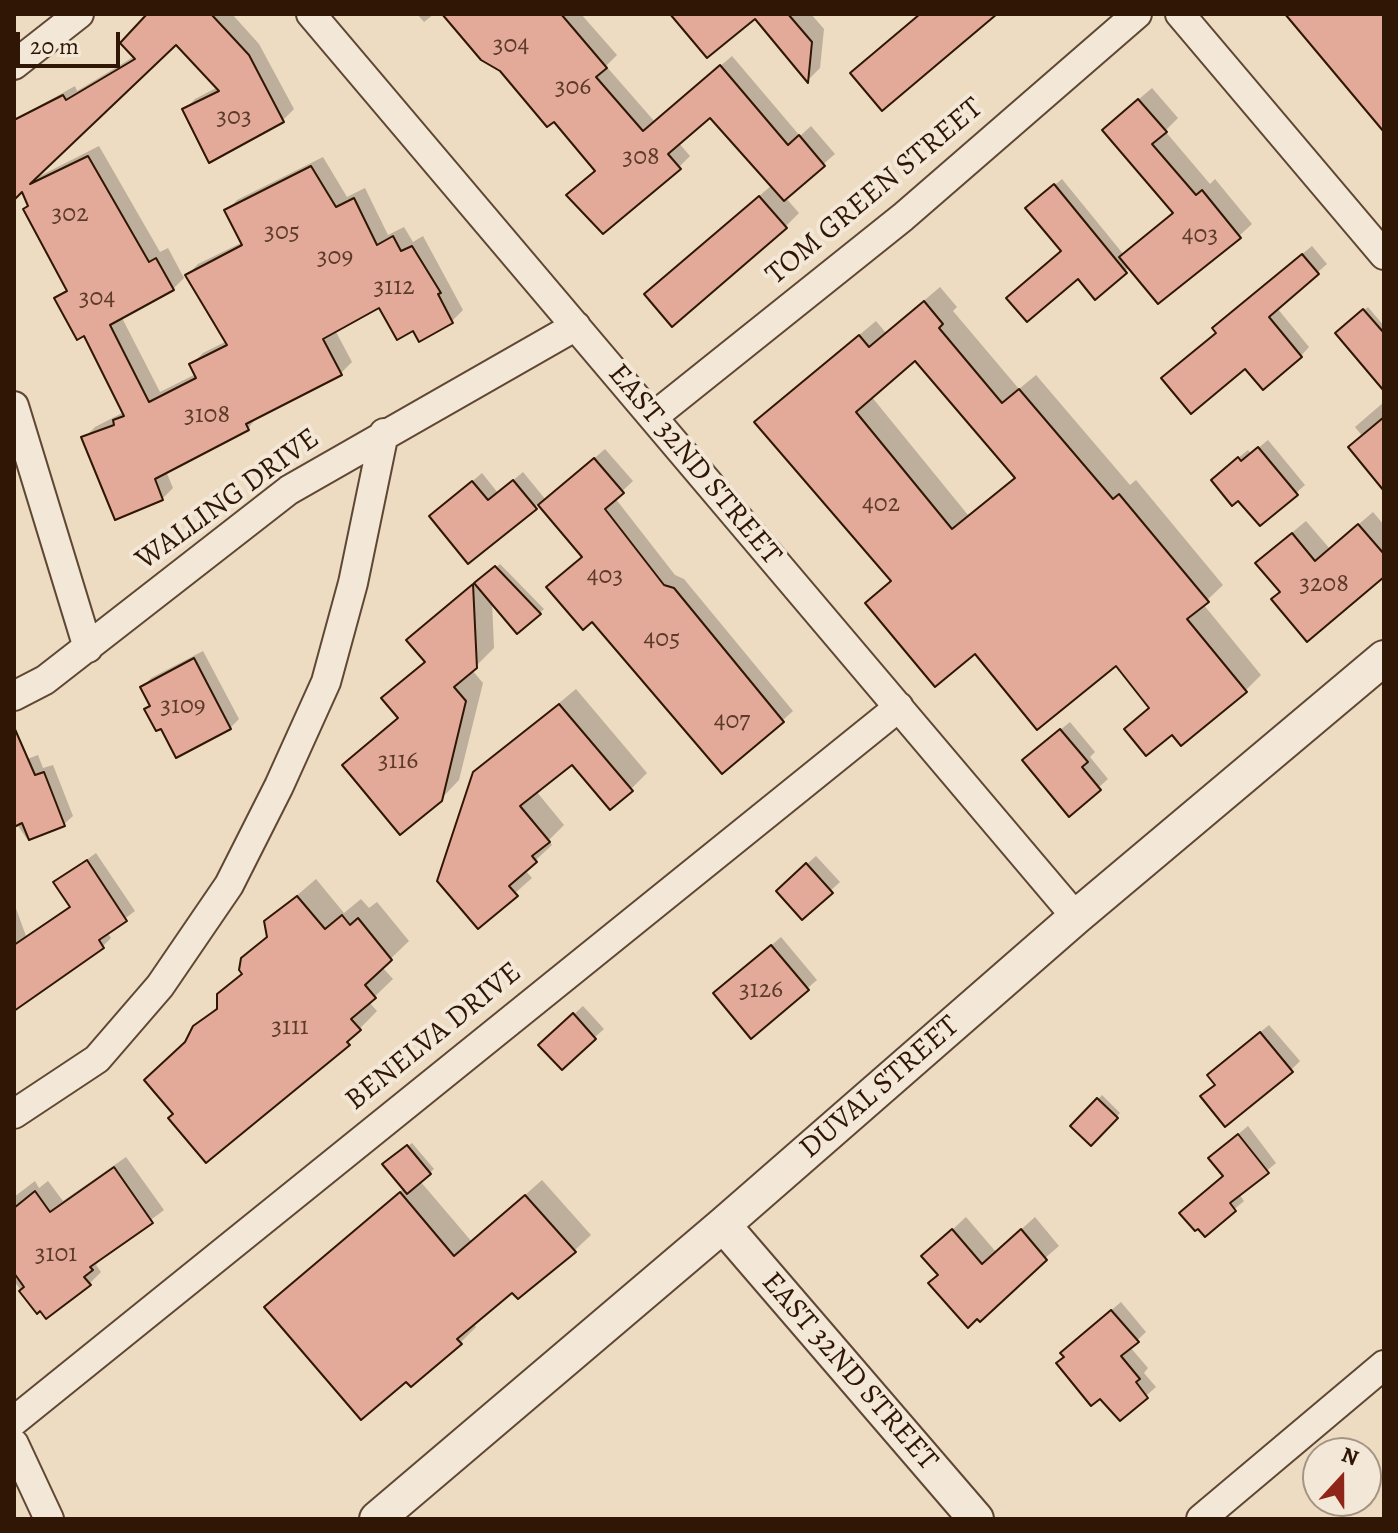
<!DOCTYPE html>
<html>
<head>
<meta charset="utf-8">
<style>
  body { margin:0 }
  #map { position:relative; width:1398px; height:1533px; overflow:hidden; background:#eddbc2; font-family:Alegreya,serif }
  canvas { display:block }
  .frame { position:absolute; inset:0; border:16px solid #301604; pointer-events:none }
  .north { position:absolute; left:1302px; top:1437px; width:80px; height:80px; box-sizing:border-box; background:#f3e8d7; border:2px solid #a59483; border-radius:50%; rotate:21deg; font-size:22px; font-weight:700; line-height:32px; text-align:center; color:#301604 }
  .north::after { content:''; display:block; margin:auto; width:28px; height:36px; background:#8f2418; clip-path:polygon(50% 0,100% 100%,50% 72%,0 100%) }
  .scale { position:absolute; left:16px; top:32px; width:104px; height:36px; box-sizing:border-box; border:4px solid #301604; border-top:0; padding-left:10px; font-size:24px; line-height:28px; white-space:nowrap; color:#301604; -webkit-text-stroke:6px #f3e8d7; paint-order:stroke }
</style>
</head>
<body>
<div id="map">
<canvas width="1398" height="1533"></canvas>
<div class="frame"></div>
<div class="north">N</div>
<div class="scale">20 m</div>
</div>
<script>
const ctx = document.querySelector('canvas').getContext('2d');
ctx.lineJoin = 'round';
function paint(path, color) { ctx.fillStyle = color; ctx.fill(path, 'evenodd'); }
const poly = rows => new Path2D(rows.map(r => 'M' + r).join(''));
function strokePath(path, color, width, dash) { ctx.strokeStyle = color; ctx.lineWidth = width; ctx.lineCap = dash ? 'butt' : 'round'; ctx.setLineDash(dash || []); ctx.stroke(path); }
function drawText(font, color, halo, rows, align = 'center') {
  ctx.font = font + ' Alegreya,serif'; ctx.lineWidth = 8; ctx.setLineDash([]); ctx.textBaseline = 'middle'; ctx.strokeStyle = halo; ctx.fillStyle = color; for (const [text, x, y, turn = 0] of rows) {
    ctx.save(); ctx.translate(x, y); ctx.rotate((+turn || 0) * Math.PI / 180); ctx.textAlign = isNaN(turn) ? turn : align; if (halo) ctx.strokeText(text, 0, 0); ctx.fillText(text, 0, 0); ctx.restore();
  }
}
paint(poly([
  [153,14,232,14,259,44,294,109,283,120,210,160,184,110,195,99,218,87,176,42,36,178,99,146,160,252,168,248,184,278,173,289,121,316,160,392,196,374,192,364,203,353,227,341,187,275,198,264,243,242,227,211,237,200,323,157,347,197,365,188,388,235,404,227,413,242,423,236,463,310,452,321,420,339,414,328,380,305,335,330,352,362,341,373,258,415,248,429,166,471,173,488,162,499,84,438,95,427,124,412,85,334,57,299,68,288,14,174,14,120,75,86,77,91,135,56],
  [417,14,434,14,424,22],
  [445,14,581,14,617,55,606,66,655,122,732,56,800,136,811,126,835,154,785,197,799,213,786,226,660,281,772,185,710,115,678,142,690,156,679,167,597,170,554,119],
  [690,14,811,14,824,29,820,68,808,80,755,16],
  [1152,88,1178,118,1165,131,1210,184,1215,179,1252,224,1239,236,1130,267,1095,297,1034,202,1062,179,1124,255,1175,212,1118,117],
  [1312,246,1327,264,1277,308,1309,347,1301,356,1218,332,1223,319],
  [940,287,957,307,953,311,1019,389,1036,375,1130,485,1136,480,1223,585,1203,604,1261,675,1245,691,1172,732,1126,729,1151,706,1116,664,975,651,868,603,892,580,773,407,876,321,886,333],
  [916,358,1016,476,968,515,871,396],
  [1368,307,1384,326,1384,337,1338,334],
  [1384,402,1384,463,1355,427],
  [1268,440,1305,485,1296,493,1222,471,1248,450,1251,454],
  [605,449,633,481,615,498,675,575,684,579,793,711,782,721,583,557,539,503,469,562,441,508,482,473,498,493,523,472,546,500],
  [1373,512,1384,525,1384,574,1282,592,1271,550,1306,521,1330,549],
  [500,564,544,609,518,632,492,601,494,648,472,670,483,683,459,780,441,799,344,765,399,717,384,698,426,660,409,640],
  [203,651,239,719,230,728,162,727,147,709,152,704,143,687,151,678],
  [576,689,647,773,631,789,573,762,536,791,564,825,549,840,552,845,525,870,532,878,478,926,475,773],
  [1070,722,1095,752,1090,757,1108,779,1069,814,1033,752],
  [38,755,43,768,53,765,73,816,64,824,27,839,14,820,14,764],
  [96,853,135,911,107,932,111,938,103,946,14,1009,14,903,26,936,71,905,56,882],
  [816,856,840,882,802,917,787,882],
  [316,879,344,913,361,899,369,908,377,902,409,941,382,967,393,979,369,1002,377,1011,325,1064,175,1114,188,1041,195,1027,219,1005,219,995,243,972,243,959,269,935,266,922],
  [781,937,817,980,752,1036,725,985],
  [583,1006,604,1029,562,1067,550,1036],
  [1269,1025,1300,1061,1291,1070,1217,1084,1219,1066],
  [1102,1095,1120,1113,1091,1144,1072,1126],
  [1248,1126,1276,1163,1239,1194,1244,1201,1205,1234,1225,1176,1219,1150],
  [412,1143,434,1169,420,1181,472,1242,542,1180,591,1235,574,1251,512,1290,473,1323,476,1327,460,1343,267,1307,404,1188,389,1161],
  [126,1157,164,1210,103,1256,96,1265,101,1272,89,1284,37,1311,14,1281,14,1197,35,1181,39,1188,48,1181,63,1201],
  [966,1217,996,1252,1035,1217,1059,1246,978,1316,940,1274,938,1243],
  [1121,1302,1146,1332,1130,1347,1148,1368,1144,1373,1156,1387,1121,1418,1066,1356,1071,1344]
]), '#0003');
const building = poly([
  [147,14,211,14,249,55,284,122,209,163,182,109,219,91,176,45,30,184,88,156,149,262,156,258,174,290,110,325,149,402,196,378,189,364,227,345,185,275,242,245,224,210,311,166,336,207,354,198,377,245,393,236,401,251,412,246,441,293,438,294,453,323,419,342,413,331,397,340,379,308,323,339,342,375,246,424,249,430,155,479,163,500,115,520,81,437,114,425,113,420,124,416,84,336,77,340,54,298,67,291,23,209,28,206,22,192,14,200,14,120,63,95,66,100,135,59,120,43,147,14],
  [442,14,561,14,607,68,596,77,643,131,720,65,788,145,799,135,825,166,784,201,710,118,668,154,681,169,603,234,566,195,595,171,554,122,547,127,500,71,481,60,442,14],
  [670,14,788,14,812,42,808,83,755,19,707,58,670,14],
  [920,14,997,14,882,111,850,73,920,14],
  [1285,14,1384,14,1384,132,1285,14],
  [1138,99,1167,132,1152,144,1196,195,1202,190,1241,238,1158,304,1119,257,1173,213,1102,130,1138,99],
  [1054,184,1127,273,1095,300,1078,279,1027,322,1006,298,1061,251,1025,208,1054,184],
  [759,196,787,228,672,327,644,294,759,196],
  [1302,254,1319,274,1269,317,1302,357,1263,390,1245,369,1191,414,1161,378,1216,333,1212,328,1302,254],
  [924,301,943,324,939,328,1002,403,1019,389,1113,499,1119,494,1209,602,1187,619,1247,692,1181,746,1172,735,1146,756,1124,729,1149,708,1116,666,1037,730,975,654,935,687,865,603,891,581,754,422,859,335,869,347,924,301],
  [915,361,1015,478,952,529,856,412,915,361],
  [1363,309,1384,333,1384,391,1335,333,1363,309],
  [1384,417,1384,491,1348,447,1384,417],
  [1258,447,1298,495,1260,526,1238,501,1232,506,1211,480,1238,457,1241,461,1258,447],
  [594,458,624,493,605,509,664,585,674,588,784,722,722,774,592,622,583,630,546,587,582,557,538,505,594,458],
  [513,480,537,509,468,564,429,516,472,481,488,500,513,480],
  [1358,524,1384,554,1384,577,1307,642,1271,599,1280,592,1255,563,1292,533,1315,561,1358,524],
  [495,566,541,614,517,634,474,583,495,566],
  [473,584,477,668,454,687,466,701,442,801,400,835,342,765,398,718,381,698,425,662,406,640,473,584],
  [194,658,231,729,176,758,161,729,156,731,144,709,150,706,140,687,194,658],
  [559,704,633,791,610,810,572,765,520,806,550,842,532,856,537,862,509,886,518,896,478,929,437,881,473,772,559,704],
  [14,727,35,775,44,772,65,826,29,840,22,823,14,827,14,727],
  [1060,729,1088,762,1082,767,1101,790,1069,817,1022,760,1060,729],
  [87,860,127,921,99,940,104,948,14,1011,14,945,70,907,53,882,87,860],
  [806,863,833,893,802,920,776,891,806,863],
  [297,896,325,929,342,915,350,925,358,918,392,960,365,985,376,998,351,1019,361,1030,347,1042,350,1045,206,1163,168,1118,173,1114,144,1080,185,1042,193,1026,217,1009,217,994,242,974,239,970,241,958,267,937,264,921,297,896],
  [771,945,809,990,751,1039,713,993,771,945],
  [573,1013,596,1039,562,1070,538,1045,573,1013],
  [1260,1032,1293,1072,1225,1127,1200,1096,1215,1085,1207,1075,1260,1032],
  [1097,1098,1118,1118,1091,1146,1070,1126,1097,1098],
  [1238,1134,1269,1173,1230,1203,1236,1211,1205,1237,1198,1229,1195,1231,1179,1213,1223,1176,1208,1158,1238,1134],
  [407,1145,431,1174,407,1194,382,1164,407,1145],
  [114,1167,153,1223,90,1267,93,1270,84,1277,91,1285,46,1319,40,1311,37,1314,19,1291,24,1287,14,1273,14,1208,35,1191,50,1212,114,1167],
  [400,1192,454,1256,525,1195,576,1252,518,1299,512,1293,457,1339,462,1344,411,1387,406,1382,361,1420,264,1307,400,1192],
  [952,1229,982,1264,1021,1229,1047,1260,980,1322,977,1319,968,1328,928,1283,938,1275,921,1256,952,1229],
  [1111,1310,1139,1342,1121,1356,1140,1379,1136,1382,1148,1398,1120,1421,1100,1399,1091,1406,1056,1363,1064,1357,1060,1353,1111,1310]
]);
paint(building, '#e3aa99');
strokePath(building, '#301604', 2);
const minor = poly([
  [311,14,1076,917],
  [1180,14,1384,255],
  [14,65,79,14],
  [14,406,88,648],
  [653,417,903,217,1137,14],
  [14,696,45,680,289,490,576,326],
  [14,1114,97,1059,160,986,229,885,279,786,326,682,353,583,384,433],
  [14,1421,899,707],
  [14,1444,49,1519],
  [1201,1519,1384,1365]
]);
const tertiary = poly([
  [723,1225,976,1519],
  [377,1519,723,1225,1076,917,1384,658]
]);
strokePath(minor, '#5f4734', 32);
strokePath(tertiary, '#5f4734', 38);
strokePath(minor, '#f3e8d7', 28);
strokePath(tertiary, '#f3e8d7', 34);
drawText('26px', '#5d3b29', null, [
  ["304",511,46],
  ["306",573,88],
  ["303",234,118],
  ["308",641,158],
  ["302",70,215],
  ["305",282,233],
  ["403",1200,236],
  ["309",335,258],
  ["3112",394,288],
  ["304",97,299],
  ["3108",207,416],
  ["402",881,505],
  ["403",605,577],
  ["3208",1324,585],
  ["405",662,640],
  ["3109",183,707],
  ["407",732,722],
  ["3116",398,762],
  ["3126",761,991],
  ["3111",290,1028],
  ["3101",56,1255]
]);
drawText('30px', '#301604', '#f3e8d7', [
  ["TOM GREEN STREET",875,192,-40],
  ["EAST 32ND STREET",694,465,50],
  ["WALLING DRIVE",228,500,-36],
  ["BENELVA DRIVE",434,1037,-39],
  ["DUVAL STREET",880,1088,-41],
  ["EAST 32ND STREET",849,1372,49]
]);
</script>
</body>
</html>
